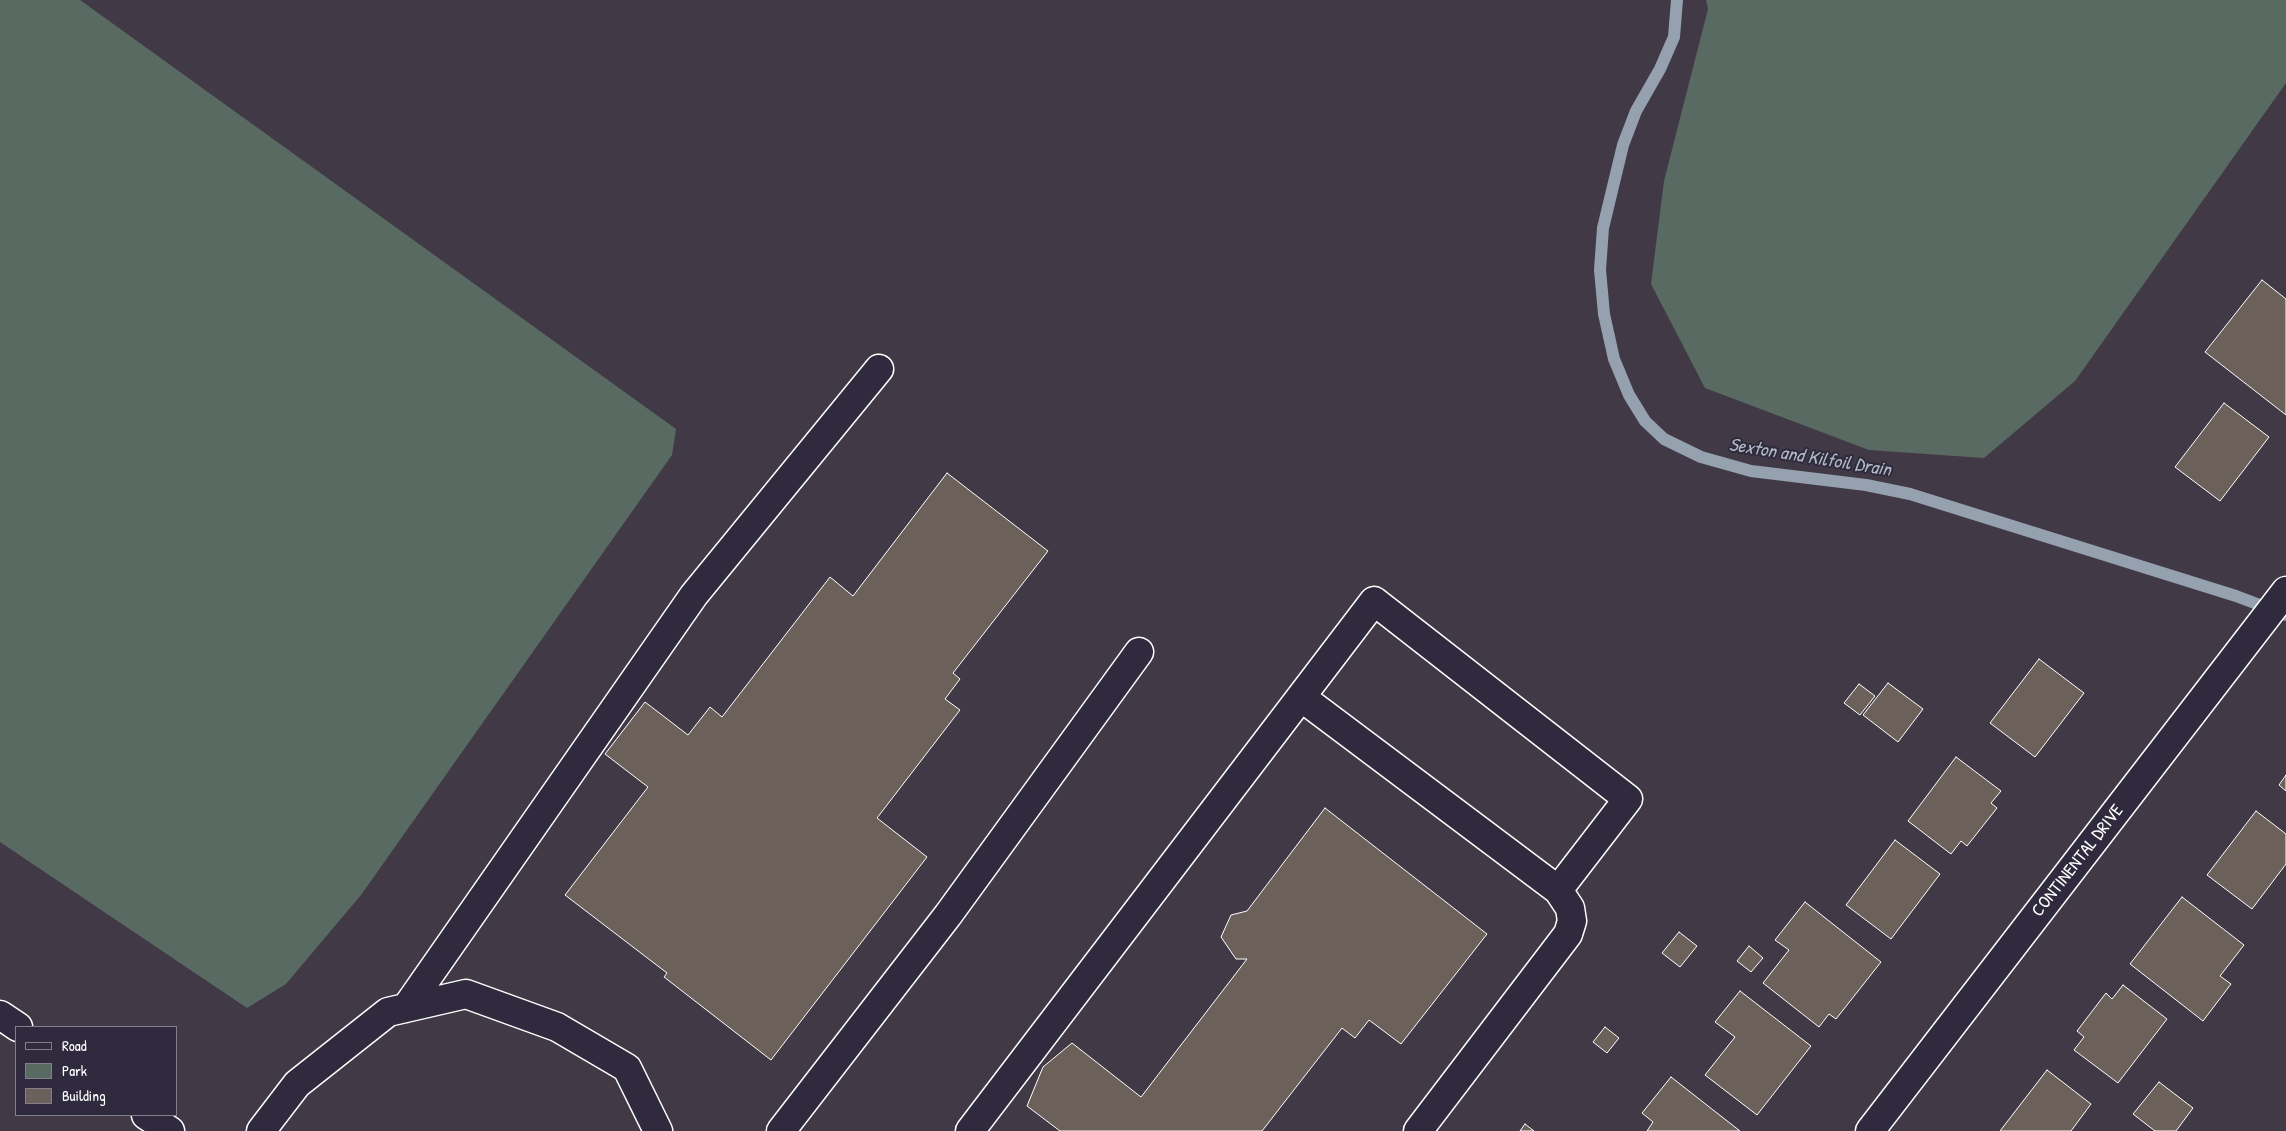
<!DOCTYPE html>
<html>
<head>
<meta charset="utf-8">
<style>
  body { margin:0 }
  #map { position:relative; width:2286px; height:1131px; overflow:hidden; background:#413a46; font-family:"Patrick Hand",sans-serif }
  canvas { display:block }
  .legend { position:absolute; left:15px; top:1026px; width:162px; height:90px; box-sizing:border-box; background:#2f2a3d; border:1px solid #827f8b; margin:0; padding:6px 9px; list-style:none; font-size:15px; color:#fff }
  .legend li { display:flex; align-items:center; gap:10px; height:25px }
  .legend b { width:25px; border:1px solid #827f8b }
</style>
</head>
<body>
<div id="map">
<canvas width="2286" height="1131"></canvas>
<ul class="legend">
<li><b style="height:6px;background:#2f2a3d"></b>Road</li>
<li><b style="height:14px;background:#596a62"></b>Park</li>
<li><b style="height:14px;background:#6c605b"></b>Building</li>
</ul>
</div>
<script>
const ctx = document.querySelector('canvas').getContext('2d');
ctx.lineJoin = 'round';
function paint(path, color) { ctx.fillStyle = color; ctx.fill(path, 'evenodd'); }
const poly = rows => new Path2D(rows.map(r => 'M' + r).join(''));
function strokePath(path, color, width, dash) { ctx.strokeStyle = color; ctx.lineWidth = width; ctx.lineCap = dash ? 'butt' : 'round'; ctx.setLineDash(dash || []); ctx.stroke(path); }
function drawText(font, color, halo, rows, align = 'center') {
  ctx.font = font + ' "Patrick Hand",sans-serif'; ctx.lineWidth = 4; ctx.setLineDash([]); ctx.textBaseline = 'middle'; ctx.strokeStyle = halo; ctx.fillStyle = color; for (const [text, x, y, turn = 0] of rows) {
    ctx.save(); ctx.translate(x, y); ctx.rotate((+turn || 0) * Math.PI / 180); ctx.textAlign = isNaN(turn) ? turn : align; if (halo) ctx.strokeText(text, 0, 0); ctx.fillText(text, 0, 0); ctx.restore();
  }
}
paint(poly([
  [0,0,80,0,676,429,672,455,361,895,286,984,247,1008,0,842],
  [1706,0,2286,0,2286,83,2075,381,1984,458,1869,450,1705,388,1651,284,1664,181,1708,9]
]), '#596a62');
strokePath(poly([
  [1677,0,1674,37,1660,69,1636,111,1623,145,1603,228,1600,270,1604,314,1614,359,1629,395,1645,421,1664,439,1701,457,1751,471,1866,485,1910,494,2236,596,2286,615]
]), '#95a1af', 12);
const building = poly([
  [2262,280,2286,299,2286,415,2205,352,2262,280],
  [2224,403,2269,437,2220,501,2175,467,2224,403],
  [947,473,1048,551,953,673,960,679,945,699,960,710,877,818,927,857,771,1060,664,977,667,973,565,895,648,787,605,754,645,702,688,735,710,707,722,717,830,577,853,596,947,473],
  [2039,659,2084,693,2035,757,1990,723,2039,659],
  [1888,683,1923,709,1898,742,1863,715,1888,683],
  [1859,684,1875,696,1860,715,1844,703,1859,684],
  [1956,757,2001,791,1991,803,1997,808,1967,846,1961,841,1951,854,1908,821,1956,757],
  [2286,775,2286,791,2279,785,2286,775],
  [1325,808,1487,934,1401,1044,1369,1020,1355,1038,1342,1028,1262,1131,1060,1131,1027,1106,1043,1067,1072,1043,1141,1097,1247,959,1236,959,1221,937,1231,915,1247,911,1325,808],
  [2256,811,2286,834,2286,864,2252,909,2207,875,2256,811],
  [1895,840,1940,874,1891,939,1846,905,1895,840],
  [2182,897,2244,945,2220,976,2231,984,2203,1021,2130,964,2182,897],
  [1805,902,1881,962,1836,1019,1829,1014,1819,1027,1763,983,1789,950,1775,940,1805,902],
  [1679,932,1697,946,1680,967,1662,953,1679,932],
  [1749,946,1763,958,1751,972,1737,961,1749,946],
  [2123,985,2167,1019,2118,1083,2074,1050,2084,1037,2077,1031,2106,993,2112,999,2123,985],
  [1740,991,1811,1046,1757,1115,1705,1075,1735,1037,1715,1022,1740,991],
  [1605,1027,1619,1038,1607,1053,1593,1042,1605,1027],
  [2047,1070,2091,1104,2071,1131,2000,1131,2047,1070],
  [1671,1077,1740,1131,1647,1131,1653,1122,1642,1113,1671,1077],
  [2159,1082,2193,1108,2176,1131,2155,1131,2133,1114,2159,1082],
  [1525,1124,1534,1131,1520,1131,1525,1124]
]);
paint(building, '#6c605b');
strokePath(building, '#fff', 1);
const minor = poly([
  [1301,697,1558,890],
  [406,1008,694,595,879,369],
  [261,1131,297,1084,388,1012,466,994,557,1027,627,1068,658,1131],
  [781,1131,948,915,1139,652],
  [970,1131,1374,601,1628,799,1558,890,1570,908,1572,921,1568,934,1418,1131],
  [1870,1131,2286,591]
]);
const major = poly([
  [0,1015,18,1027],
  [146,1115,170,1131]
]);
strokePath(minor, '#fff', 31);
strokePath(major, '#fff', 31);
strokePath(minor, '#2f2a3d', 28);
strokePath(major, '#2f2a3d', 28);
drawText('18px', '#fff', '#2f2a3d', [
  ["CONTINENTAL DRIVE",2078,861,-52]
]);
drawText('italic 19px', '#afb8c3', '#2f2a3d', [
  ["Sexton and Kilfoil Drain",1810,458,9]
]);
</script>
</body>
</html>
